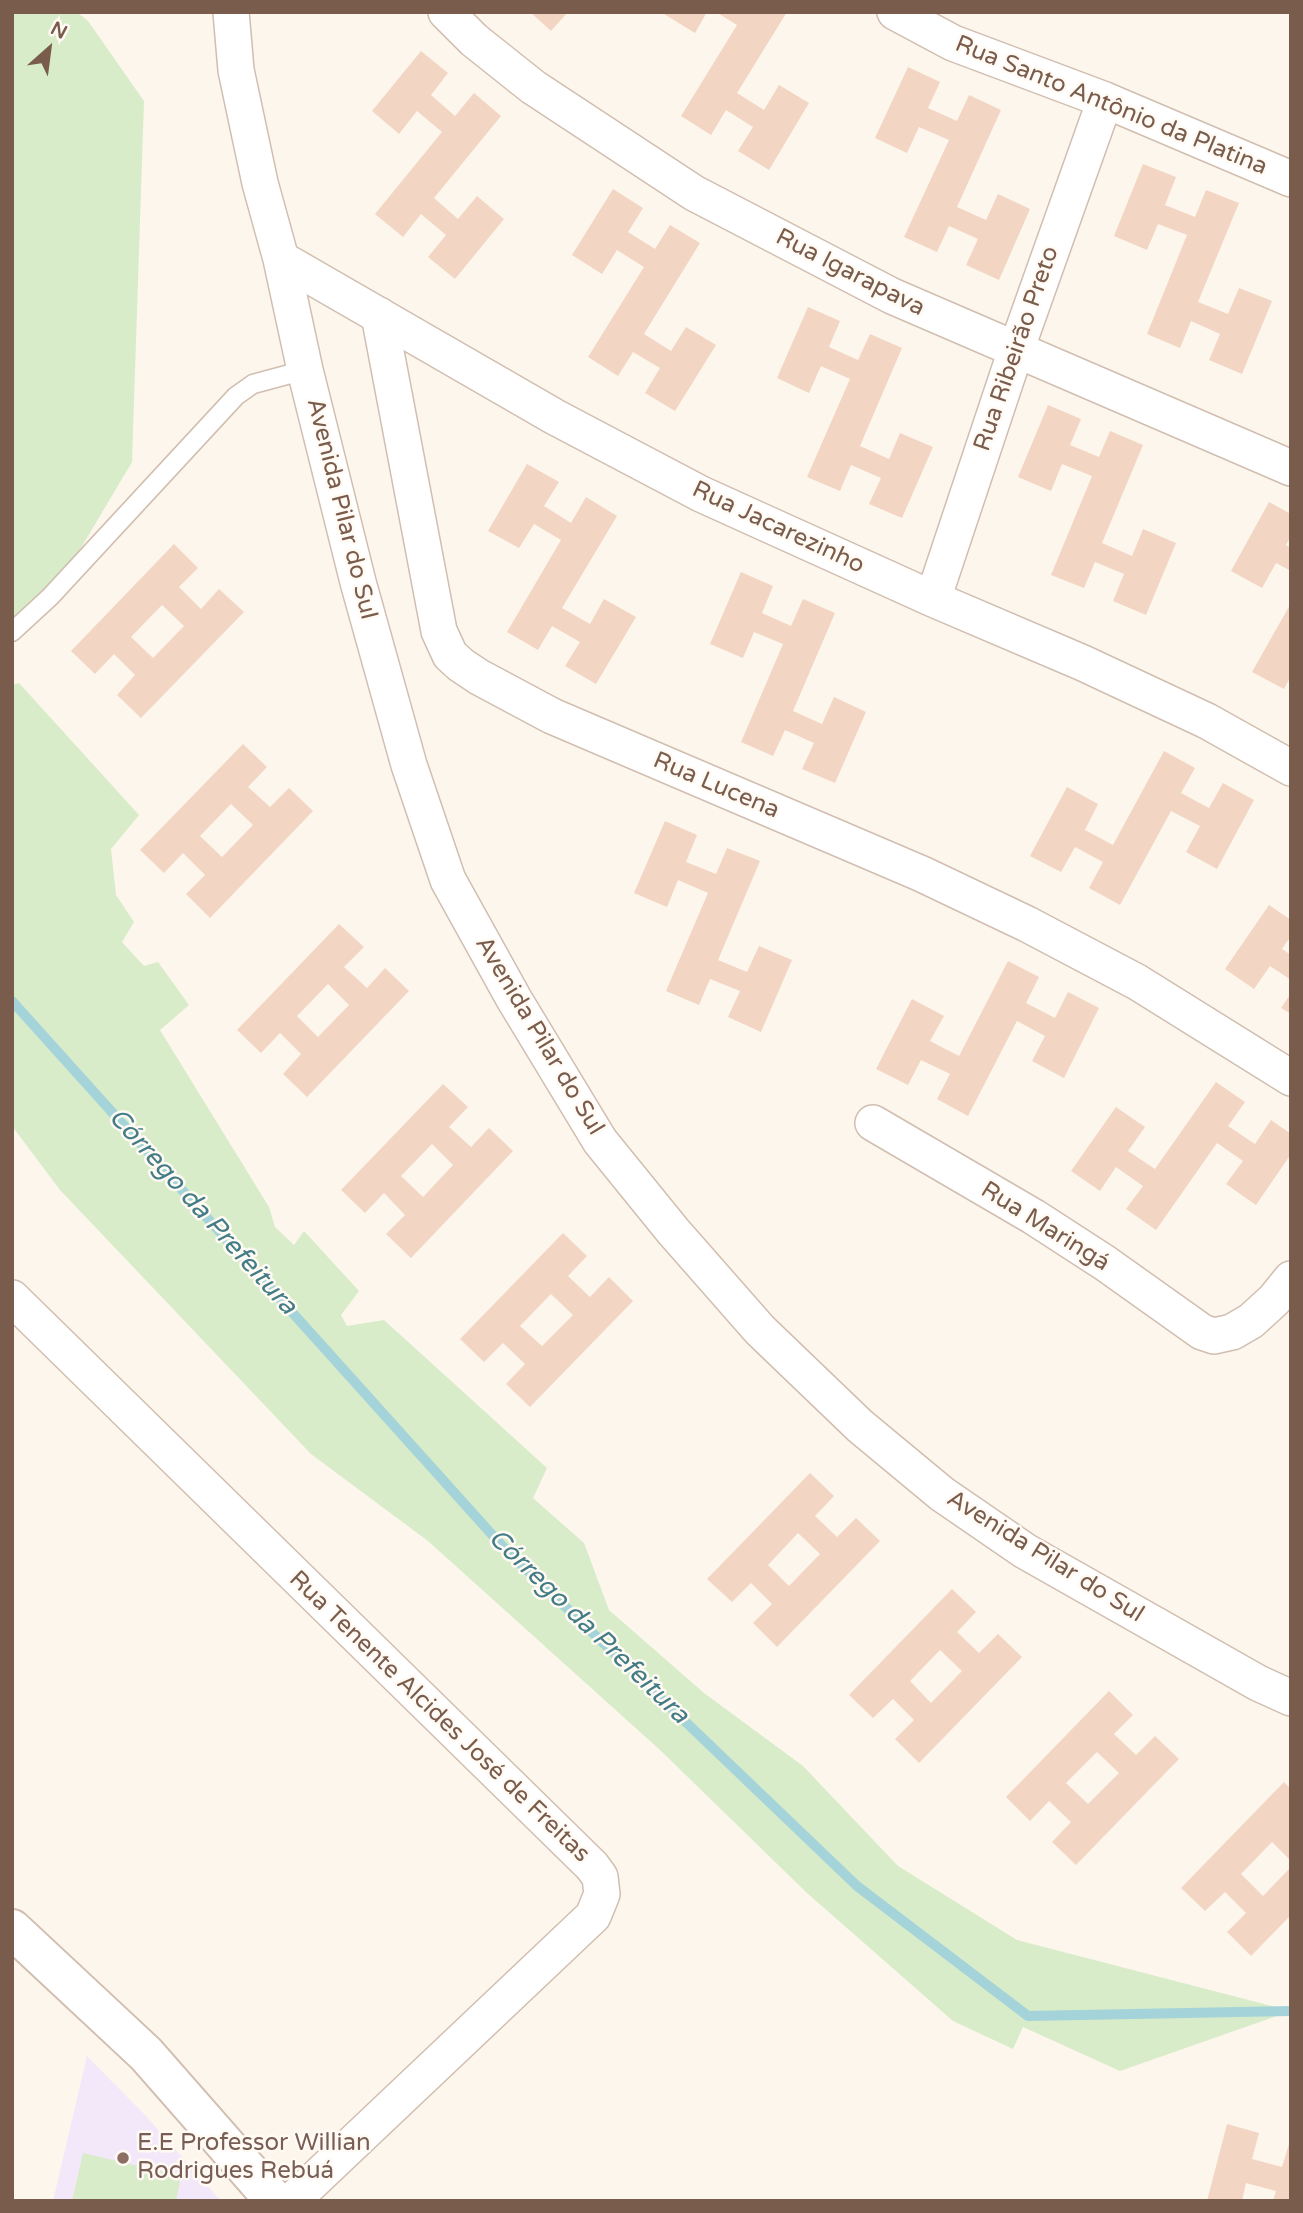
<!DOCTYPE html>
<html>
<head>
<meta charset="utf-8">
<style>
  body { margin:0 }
  #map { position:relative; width:1303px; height:2213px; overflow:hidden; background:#fdf6ec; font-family:"Varela Round",sans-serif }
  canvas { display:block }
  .frame { position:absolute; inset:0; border:14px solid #7a5c4d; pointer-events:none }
  .north { position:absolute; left:14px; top:14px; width:70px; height:70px; -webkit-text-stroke:5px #fffaf3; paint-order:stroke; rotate:28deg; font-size:19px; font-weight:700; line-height:28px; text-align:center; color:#7a5c4d }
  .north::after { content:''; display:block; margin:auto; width:24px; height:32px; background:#7a5c4d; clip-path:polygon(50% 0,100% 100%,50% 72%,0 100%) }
</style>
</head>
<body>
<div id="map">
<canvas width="1303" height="2213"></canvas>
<div class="frame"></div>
<div class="north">N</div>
</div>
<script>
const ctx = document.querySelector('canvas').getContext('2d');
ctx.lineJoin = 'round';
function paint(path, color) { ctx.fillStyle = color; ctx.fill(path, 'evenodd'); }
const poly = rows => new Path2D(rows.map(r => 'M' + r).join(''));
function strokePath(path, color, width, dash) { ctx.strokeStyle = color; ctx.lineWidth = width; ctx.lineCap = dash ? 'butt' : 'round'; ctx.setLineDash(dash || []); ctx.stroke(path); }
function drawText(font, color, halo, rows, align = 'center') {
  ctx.font = font + ' "Varela Round",sans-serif'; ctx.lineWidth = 5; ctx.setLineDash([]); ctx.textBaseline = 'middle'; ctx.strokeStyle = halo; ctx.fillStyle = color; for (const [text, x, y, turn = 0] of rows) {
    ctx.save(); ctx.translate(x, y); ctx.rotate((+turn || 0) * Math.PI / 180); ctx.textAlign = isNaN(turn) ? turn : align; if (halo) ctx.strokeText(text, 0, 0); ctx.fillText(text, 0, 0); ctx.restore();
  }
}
paint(poly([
  [87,2056,145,2115,221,2201,53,2201]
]), '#f3e8fa');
paint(poly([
  [12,12,77,12,88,21,144,101,132,462,78,553,12,638],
  [19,683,139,815,111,849,116,895,134,922,122,942,144,966,158,962,189,1005,160,1030,269,1207,275,1227,294,1245,304,1231,359,1291,341,1315,347,1326,384,1320,547,1468,533,1498,584,1543,609,1610,704,1693,803,1766,898,1866,1017,1940,1291,2011,1120,2071,1023,2027,1013,2049,953,2021,807,1893,660,1750,428,1541,311,1454,60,1190,12,1126,12,685],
  [83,2153,181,2176,176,2201,72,2201]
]), '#d8ecc9');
strokePath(poly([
  [12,1001,505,1549,857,1886,1028,2016,1291,2011]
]), '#a5d3da', 10);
paint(poly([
  [530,12,568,12,551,31],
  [665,12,707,12,695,33,664,14],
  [716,12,787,12,737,93,764,110,779,85,809,103,769,170,738,151,753,127,726,110,711,135,681,116,737,25],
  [421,51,448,73,431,95,455,116,474,93,501,116,434,198,458,219,477,196,504,219,455,279,428,257,446,235,421,214,403,237,375,214,442,132,417,111,399,134,372,111],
  [908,67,940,82,928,108,957,121,969,95,1001,110,957,207,986,220,998,194,1030,209,999,280,966,265,978,239,949,226,937,252,904,237,949,140,919,127,907,153,875,138],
  [1143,164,1176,177,1165,205,1195,217,1206,190,1239,203,1198,302,1228,314,1239,288,1272,301,1242,374,1209,360,1220,334,1191,321,1180,348,1147,334,1187,235,1158,224,1147,250,1114,236],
  [613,189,643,208,628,232,655,249,670,225,700,243,644,334,671,351,686,327,716,345,675,411,645,393,660,368,633,352,618,376,588,357,644,267,617,250,602,274,572,255],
  [808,307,840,321,829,347,858,360,870,334,902,348,860,446,889,459,900,433,933,447,902,518,869,504,881,478,851,465,840,491,807,477,850,379,821,366,809,393,777,378],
  [1048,405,1081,419,1070,445,1099,457,1110,431,1143,445,1102,543,1132,556,1143,529,1176,543,1146,615,1113,601,1124,574,1095,562,1084,588,1051,575,1092,476,1062,464,1051,491,1018,477],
  [527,464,559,482,544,506,571,523,586,497,617,516,562,608,590,624,604,599,636,617,596,684,565,666,580,642,552,626,538,650,507,632,561,540,534,524,519,548,488,531],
  [1269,502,1291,514,1291,536,1286,545,1291,548,1291,571,1276,563,1262,588,1231,571],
  [174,544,198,568,179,587,201,609,219,589,244,612,141,718,117,695,135,675,114,654,95,674,71,651],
  [162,605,184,626,153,658,131,637],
  [741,572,773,586,762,613,791,626,803,599,835,613,793,711,822,724,834,697,866,712,835,783,802,769,814,743,785,730,773,756,741,742,783,644,754,632,743,658,710,644],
  [1291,603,1291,676,1284,689,1252,672],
  [243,744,267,767,248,787,270,807,289,788,313,811,210,918,186,894,205,875,183,853,164,873,140,850],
  [231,804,253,825,222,857,200,836],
  [1164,751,1195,768,1181,793,1209,808,1223,783,1254,800,1217,869,1186,852,1200,826,1171,811,1120,905,1089,888,1103,862,1075,847,1061,872,1030,856,1067,787,1098,804,1085,830,1113,845],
  [665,821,697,835,686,862,716,874,727,848,760,861,718,960,747,972,759,946,792,960,761,1032,728,1017,740,991,710,979,699,1005,666,991,708,893,678,880,667,907,634,893],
  [1269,905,1291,920,1291,936,1282,949,1291,955,1291,980,1270,966,1254,989,1225,969],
  [339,924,364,947,344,967,367,988,385,968,409,991,307,1097,283,1074,301,1054,280,1033,261,1053,237,1030],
  [328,984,349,1005,318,1037,297,1016],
  [1008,961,1039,977,1026,1003,1055,1018,1068,992,1099,1008,1064,1078,1032,1061,1045,1036,1017,1021,968,1116,937,1099,950,1074,921,1060,908,1085,876,1069,912,999,944,1016,930,1041,959,1056],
  [1291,993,1291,1014,1281,1008],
  [1216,1082,1245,1102,1228,1126,1255,1144,1271,1120,1291,1134,1291,1154,1256,1205,1226,1184,1243,1161,1217,1143,1156,1230,1126,1209,1143,1186,1116,1167,1100,1191,1071,1171,1116,1107,1145,1127,1128,1151,1155,1169],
  [443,1084,468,1107,449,1127,471,1147,489,1128,513,1151,411,1258,386,1234,405,1215,384,1193,365,1213,341,1190],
  [432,1144,453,1165,423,1197,401,1176],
  [563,1233,587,1256,568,1276,590,1297,609,1277,633,1301,530,1407,506,1384,525,1364,503,1343,484,1362,460,1339],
  [551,1294,573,1315,542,1346,520,1326],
  [810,1473,834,1496,815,1516,837,1537,856,1518,880,1541,777,1647,753,1623,772,1604,751,1583,732,1602,707,1579],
  [798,1533,820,1554,789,1586,768,1565],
  [952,1589,976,1612,957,1632,979,1653,998,1634,1022,1657,919,1763,895,1739,914,1720,893,1699,873,1718,849,1695],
  [940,1650,962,1671,931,1703,910,1681],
  [1109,1691,1133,1715,1114,1734,1136,1755,1155,1736,1179,1759,1076,1865,1052,1842,1071,1822,1049,1801,1030,1821,1006,1797],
  [1097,1752,1119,1773,1088,1804,1066,1783],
  [1284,1782,1291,1789,1291,1861,1272,1842,1241,1874,1263,1896,1291,1867,1291,1915,1251,1956,1227,1932,1246,1913,1225,1892,1205,1911,1181,1888],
  [1227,2124,1259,2133,1252,2159,1282,2167,1291,2137,1291,2201,1273,2201,1276,2191,1246,2183,1242,2201,1207,2201]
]), '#f3d5c3');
const service = poly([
  [12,632,50,597,236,396,253,384,305,370]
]);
const minor = poly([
  [231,12,236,70,260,183,281,259,305,370,358,582,409,765,448,880,514,999,600,1141,673,1231,760,1330,860,1426,942,1494,1025,1551,1258,1683,1291,1698],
  [446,12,474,40,533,87,694,193,892,296,1291,468],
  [895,12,953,43,1105,100,1291,179],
  [281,259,555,417,701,494,933,599,1083,663,1207,721,1291,768],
  [379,315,436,615,439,631,450,655,461,665,479,677,552,716,922,874,1027,924,1137,982,1291,1078],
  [933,599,1016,350,1105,100],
  [873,1123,1034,1217,1105,1263,1202,1332,1214,1336,1232,1332,1251,1321,1274,1300,1291,1279],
  [12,1298,592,1866,600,1877,602,1894,593,1916,292,2201]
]);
const tertiary = poly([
  [12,1929,146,2054,275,2201]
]);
strokePath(service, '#d1beb0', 21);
strokePath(minor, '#d1beb0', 38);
strokePath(tertiary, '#d1beb0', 42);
strokePath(service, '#fff', 18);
strokePath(minor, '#fff', 35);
strokePath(tertiary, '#fff', 38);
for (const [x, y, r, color] of [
  [123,2158,7,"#8d6e63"]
]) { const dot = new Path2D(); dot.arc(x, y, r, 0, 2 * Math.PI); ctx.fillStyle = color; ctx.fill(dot); strokePath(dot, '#fffaf3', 2.5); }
drawText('24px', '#7a5c4d', '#fffaf3', [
  ["Rua Santo Antônio da Platina",1111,106,22],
  ["Rua Igarapava",850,273,27],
  ["Rua Ribeirão Preto",1017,349,-71],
  ["Avenida Pilar do Sul",341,509,76],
  ["Rua Jacarezinho",778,528,25],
  ["Rua Lucena",716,786,23],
  ["Avenida Pilar do Sul",539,1036,59],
  ["Rua Maringá",1045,1227,32],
  ["Avenida Pilar do Sul",1045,1557,32],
  ["Rua Tenente Alcides José de Freitas",439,1717,44]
]);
drawText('24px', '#785e54', '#fffaf3', [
  ["E.E Professor Willian",137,2144],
  ["Rodrigues Rebuá",137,2172]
], 'left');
drawText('italic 26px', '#437c86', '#fffaf3', [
  ["Córrego da Prefeitura",202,1212,48],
  ["Córrego da Prefeitura",588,1627,44]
]);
</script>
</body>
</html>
